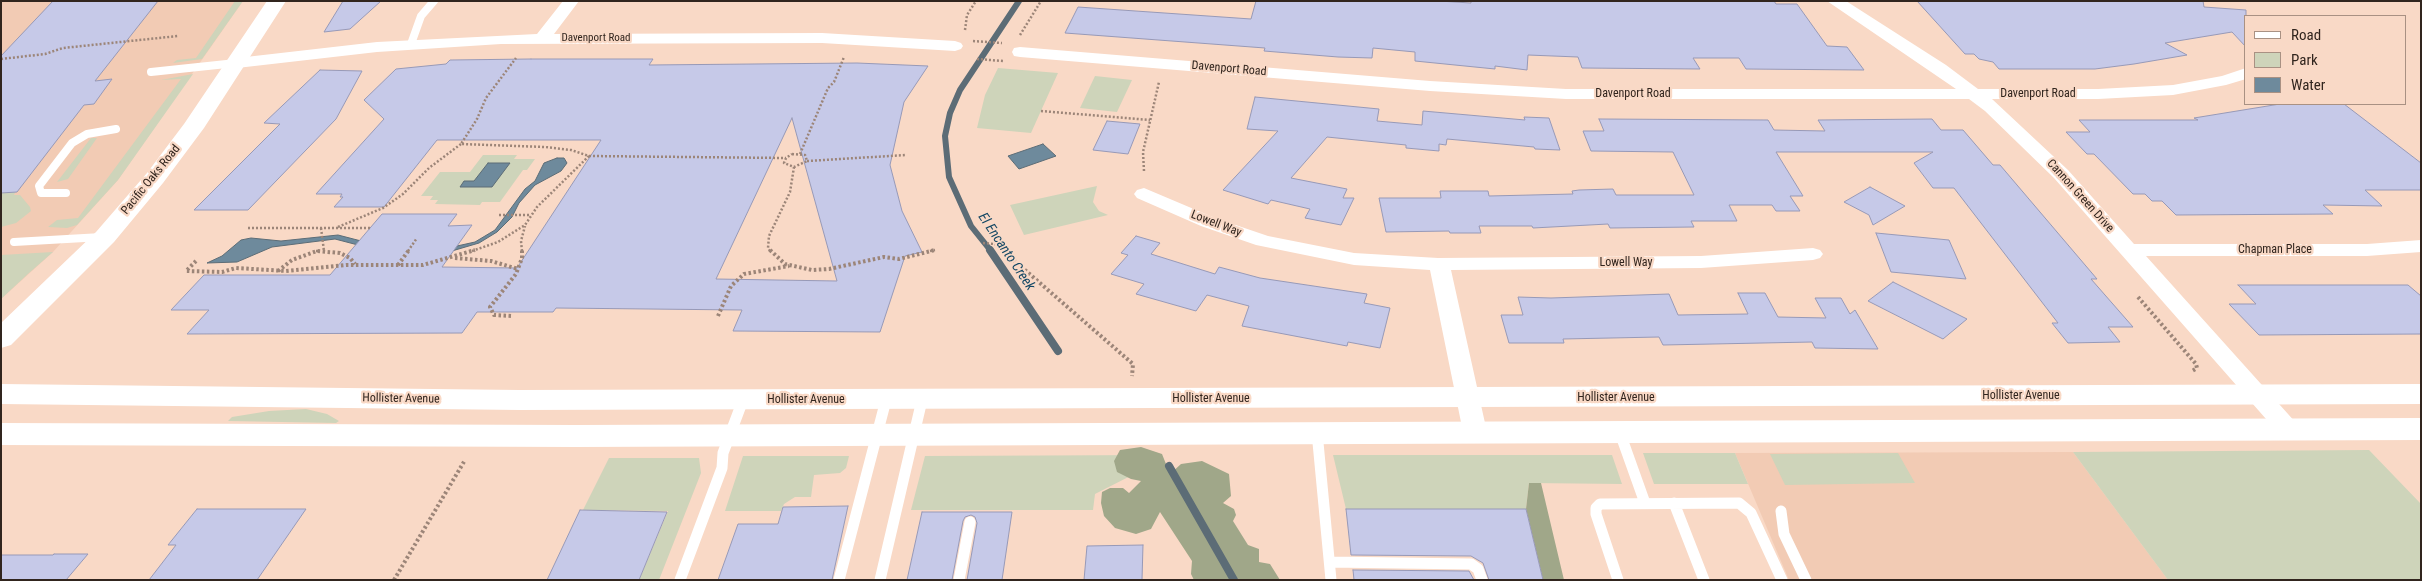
<!DOCTYPE html>
<html>
<head>
<meta charset="utf-8">
<style>
  body { margin:0 }
  #map { position:relative; width:2422px; height:581px; overflow:hidden; background:#f9d9c6; font-family:"Roboto Condensed",sans-serif }
  canvas { display:block }
  .frame { position:absolute; inset:0; border:2px solid #31251e; pointer-events:none }
  .legend { position:absolute; left:2244px; top:15px; width:162px; height:90px; box-sizing:border-box; background:#f9d9c6; border:1px solid #a99183; margin:0; padding:6px 9px; list-style:none; font-size:15px; color:#31251e }
  .legend li { display:flex; align-items:center; gap:10px; height:25px }
  .legend b { width:25px; border:1px solid #a99183 }
</style>
</head>
<body>
<div id="map">
<canvas width="2422" height="581"></canvas>
<div class="frame"></div>
<ul class="legend">
<li><b style="height:6px;background:#fff"></b>Road</li>
<li><b style="height:14px;background:#ced4ba"></b>Park</li>
<li><b style="height:14px;background:#6e8a9c"></b>Water</li>
</ul>
</div>
<script>
const ctx = document.querySelector('canvas').getContext('2d');
ctx.lineJoin = 'round';
function paint(path, color) { ctx.fillStyle = color; ctx.fill(path, 'evenodd'); }
const poly = rows => new Path2D(rows.map(r => 'M' + r).join(''));
function strokePath(path, color, width, dash) { ctx.strokeStyle = color; ctx.lineWidth = width; ctx.lineCap = dash ? 'butt' : 'round'; ctx.setLineDash(dash || []); ctx.stroke(path); }
function drawText(font, color, halo, rows, align = 'center') {
  ctx.font = font + ' "Roboto Condensed",sans-serif'; ctx.lineWidth = 4.5; ctx.setLineDash([]); ctx.textBaseline = 'middle'; ctx.strokeStyle = halo; ctx.fillStyle = color; for (const [text, x, y, turn = 0] of rows) {
    ctx.save(); ctx.translate(x, y); ctx.rotate((+turn || 0) * Math.PI / 180); ctx.textAlign = isNaN(turn) ? turn : align; if (halo) ctx.strokeText(text, 0, 0); ctx.fillText(text, 0, 0); ctx.restore();
  }
}
paint(poly([
  [1,1,243,1,118,180,53,252,1,299],
  [2073,452,2168,580,1789,580,1735,453]
]), '#f2cbb4');
paint(poly([
  [235,1,243,1,202,59,173,63,177,60,196,58],
  [998,68,1058,73,1031,133,977,128,985,95],
  [193,74,118,180,77,225,67,228,48,227,57,220,78,218,181,79,161,80],
  [1095,76,1132,80,1117,112,1080,108],
  [91,138,97,138,68,179,57,182],
  [483,155,517,155,514,159,535,159,527,170,523,170,500,202,482,202,480,205,435,204,438,200,430,200,433,196,421,196,440,172,470,172],
  [1097,186,1093,202,1099,211,1108,215,1024,235,1010,205],
  [16,191,14,195,20,195,30,207,31,211,16,223,1,227,1,193],
  [53,252,29,273,1,299,1,255],
  [306,409,327,414,339,421,336,423,228,421,232,417,269,411],
  [2369,450,2421,504,2421,580,2168,580,2073,452],
  [1643,453,1735,453,1748,484,1654,484],
  [1898,453,1915,483,1785,485,1770,454],
  [1156,455,1156,463,1095,494,1093,510,911,510,925,456],
  [1333,455,1612,455,1622,484,1529,483,1526,509,1346,509],
  [743,456,849,456,846,468,840,473,814,475,811,497,795,497,784,504,781,511,725,511],
  [609,458,699,458,701,473,659,580,639,580,668,511,583,510]
]), '#ced4ba');
paint(poly([
  [1141,447,1162,454,1170,474,1181,464,1202,461,1229,474,1231,496,1223,503,1234,509,1236,515,1233,521,1248,545,1259,549,1259,562,1270,564,1280,580,1194,580,1191,574,1192,561,1160,512,1151,529,1136,534,1115,528,1104,516,1101,503,1102,492,1110,488,1123,488,1129,493,1141,481,1131,479,1117,472,1114,461,1120,450],
  [1529,483,1541,483,1564,580,1543,580,1526,509]
]), '#a0a789');
const water = poly([
  [1043,144,1056,156,1019,169,1008,156,1043,144],
  [557,158,564,158,567,163,561,171,535,185,519,203,512,217,497,232,479,243,445,253,358,245,335,239,272,247,237,262,207,263,222,256,241,240,251,238,281,241,338,235,365,242,448,248,475,242,495,230,525,189,535,181,544,163,557,158],
  [488,163,510,163,492,187,460,187,464,181,474,181,488,163]
]);
paint(water, '#6e8a9c');
strokePath(water, '#5c6c76', 1);
strokePath(poly([
  [991,251,971,226,949,177,945,136,950,113,960,90,1019,1]
]), '#5c6c76', 6);
strokePath(poly([
  [990,250,1058,351],
  [1169,466,1234,580]
]), '#5c6c76', 8);
const building = poly([
  [53,1,158,1,95,81,112,79,94,104,84,105,17,192,1,193,1,56,53,1],
  [343,1,381,1,350,29,324,32,343,1],
  [1256,1,1439,1,1471,3,1471,1,1774,1,1776,4,1797,4,1827,46,1847,47,1864,70,1746,69,1739,58,1693,58,1700,69,1582,68,1578,57,1528,55,1527,70,1495,66,1495,69,1415,61,1415,52,1373,48,1372,58,1338,57,1264,51,1265,48,1065,33,1078,7,1251,19,1256,1],
  [1917,1,2203,1,2204,7,2246,10,2246,47,2232,32,2165,43,2187,55,2134,64,2095,69,1999,69,1993,62,1979,59,1974,54,1965,54,1917,1],
  [531,59,653,59,649,65,857,63,928,66,904,102,890,165,902,211,922,252,905,256,880,332,733,331,742,310,556,308,553,312,477,312,462,333,187,334,209,310,171,310,204,275,330,275,382,214,457,214,448,226,472,225,442,267,517,268,601,140,437,140,384,207,334,207,343,197,340,197,342,194,316,194,384,119,364,100,396,69,446,64,450,60,531,59],
  [792,118,837,281,716,279,792,118],
  [320,70,362,71,336,119,248,210,194,210,280,124,264,123,320,70],
  [1255,97,1379,109,1377,121,1422,125,1423,111,1525,120,1524,117,1549,118,1560,150,1535,149,1534,147,1447,139,1446,145,1439,144,1439,151,1406,148,1406,145,1327,137,1291,178,1347,189,1343,198,1354,198,1341,225,1305,218,1310,209,1271,200,1268,204,1223,190,1278,131,1247,129,1255,97],
  [2280,104,2344,104,2421,163,2421,190,2365,190,2382,206,2323,205,2333,214,2176,215,2162,201,2152,201,2145,194,2133,194,2094,154,2087,154,2066,132,2090,132,2079,120,2198,120,2194,118,2280,104],
  [1599,119,1768,120,1774,130,1825,131,1818,120,1932,119,1941,130,1963,130,1993,165,2000,165,2097,279,2091,279,2133,327,2108,327,2120,342,2068,343,2052,323,2058,323,1954,188,1933,188,1914,163,1933,152,1776,152,1803,196,1790,196,1800,211,1776,211,1772,205,1729,205,1737,221,1691,221,1694,227,1610,228,1608,224,1533,228,1532,226,1479,226,1481,233,1450,233,1449,231,1386,232,1379,198,1441,198,1440,191,1488,191,1489,196,1573,194,1572,191,1579,190,1613,189,1616,195,1694,195,1673,152,1591,151,1583,131,1604,131,1599,119],
  [1107,121,1140,124,1128,154,1093,150,1107,121],
  [1870,187,1905,206,1873,225,1869,215,1844,202,1870,187],
  [1876,233,1949,240,1966,279,1891,272,1876,233],
  [1136,236,1160,243,1151,254,1215,274,1219,267,1260,278,1367,294,1364,303,1390,308,1380,348,1348,342,1347,346,1242,326,1249,306,1207,295,1196,311,1136,294,1144,284,1111,274,1128,255,1121,253,1136,236],
  [1893,282,1967,319,1943,339,1868,301,1893,282],
  [2238,285,2408,285,2421,296,2421,334,2259,335,2229,304,2256,304,2238,285],
  [1738,293,1765,293,1778,317,1826,318,1815,298,1841,298,1850,314,1855,310,1878,349,1815,348,1812,342,1663,345,1659,337,1563,339,1564,343,1509,343,1501,315,1523,315,1518,297,1551,298,1669,294,1678,315,1748,314,1738,293],
  [848,506,832,580,718,580,738,524,778,524,783,507,848,506],
  [197,509,306,509,257,580,149,580,176,545,168,545,197,509],
  [1346,509,1526,509,1543,580,1489,580,1483,563,1471,556,1351,555,1346,509],
  [580,510,667,512,639,580,547,580,580,510],
  [922,512,1012,512,1002,580,967,580,977,523,975,517,971,515,965,517,963,521,952,580,907,580,922,512],
  [1143,545,1142,580,1084,580,1087,546,1143,545],
  [54,554,88,554,66,580,1,580,1,555,53,555,54,554],
  [1353,570,1469,571,1474,580,1354,580,1353,570]
]);
paint(building, '#c6c9e8');
strokePath(building, '#9799b7', 1);
strokePath(poly([
  [965,30,967,15,976,1],
  [1020,35,1041,1],
  [973,41,1002,43],
  [1,59,45,54,63,48,178,36],
  [977,59,1003,61],
  [1041,111,1150,120],
  [792,154,805,155,807,161,794,167,784,163,786,158,792,154],
  [800,154,828,88,834,82,844,57],
  [589,156,786,158],
  [807,161,906,155],
  [1144,171,1143,152,1159,82],
  [499,215,530,215],
  [338,227,383,208,403,194,429,168,461,144],
  [248,228,371,228],
  [321,228,324,251],
  [983,243,995,244,1003,251],
  [316,251,320,251],
  [408,251,417,238],
  [472,251,498,242,525,225,537,207,589,156,571,150,545,147,461,144,477,119,486,98,516,58],
  [522,251,521,241,525,226],
  [770,251,768,248,769,236,790,192,794,167],
  [930,251,935,250]
]), '#9c8578', 2.5, [2, 2]);
strokePath(poly([
  [770,250,785,264,812,270,829,269,884,257,899,259,935,250],
  [1002,250,1133,364,1132,376],
  [455,258,491,261,518,269],
  [196,261,186,271,222,272,236,268,286,271,346,265,423,265,475,250],
  [398,265,409,250],
  [278,271,292,260,317,251,340,253,350,258,355,264],
  [2138,297,2196,364,2197,368,2192,371],
  [511,316,494,315,490,307,516,274,522,258,522,250],
  [718,316,731,286,744,274,789,266],
  [394,580,465,460]
]), '#9c8578', 4, [2.5, 2.5]);
strokePath(poly([
  [411,44,421,16,434,1],
  [151,72,236,63],
  [66,193,41,193,39,186,72,143,87,134,116,129],
  [14,242,102,237]
]), '#fff', 8);
strokePath(poly([
  [1317,432,1331,580],
  [1620,433,1645,503],
  [1674,503,1704,580],
  [1781,511,1784,534,1806,580],
  [1330,562,1471,564,1478,569,1482,580],
  [680,580,722,468,723,453,743,400],
  [839,580,886,400],
  [880,580,922,400],
  [959,580,970,522],
  [1618,580,1596,514,1596,508,1600,504,1739,503,1751,513,1782,580]
]), '#fff', 11);
paint(poly([
  [563,1,579,1,554,34,822,33,955,41,961,43,963,46,961,49,955,51,822,43,501,44,377,52,237,68,231,67,229,63,231,59,237,58,377,42,537,34,563,1],
  [1827,1,1846,1,1946,65,1978,89,2098,89,2173,85,2222,76,2246,68,2246,79,2226,85,2173,95,2098,99,1992,99,2068,170,2134,244,2367,244,2421,240,2421,252,2367,256,2146,256,2297,424,2301,430,2297,436,2289,439,2281,436,2054,178,1985,111,1969,99,1566,99,1430,91,1020,57,1014,56,1012,52,1014,48,1020,47,1430,81,1566,89,1956,89,1827,1],
  [1144,188,1215,218,1268,236,1354,253,1438,258,1701,256,1813,248,1820,250,1823,254,1820,258,1813,260,1701,268,1451,270,1487,432,1483,438,1475,441,1467,438,1463,432,1430,270,1354,265,1256,245,1201,226,1137,198,1134,194,1137,190,1144,188]
]), '#fff');
paint(poly([
  [267,1,286,1,204,128,163,183,114,242,11,345,1,348,1,323,96,232,147,173,184,124,267,1]
]), '#fff');
paint(poly([
  [1,384,520,390,2421,384,2421,404,520,410,1,404,1,384],
  [2421,418,2421,440,576,447,1,445,1,423,576,425,2421,418]
]), '#fff');
drawText('11px', '#31251e', '#f9d9c6', [
  ["Davenport Road",596,38]
]);
drawText('12px', '#31251e', '#f9d9c6', [
  ["Davenport Road",1229,69,5],
  ["Davenport Road",1633,94],
  ["Davenport Road",2038,94],
  ["Pacific Oaks Road",151,180,-51],
  ["Cannon Green Drive",2080,196,48],
  ["Lowell Way",1216,224,21],
  ["Chapman Place",2275,250],
  ["Lowell Way",1626,263],
  ["Hollister Avenue",2021,396],
  ["Hollister Avenue",1616,398],
  ["Hollister Avenue",401,399,1],
  ["Hollister Avenue",1211,399],
  ["Hollister Avenue",806,400]
]);
drawText('italic 14px', '#134764', '#f9d9c6', [
  ["El Encanto Creek",1006,252,56]
]);
</script>
</body>
</html>
